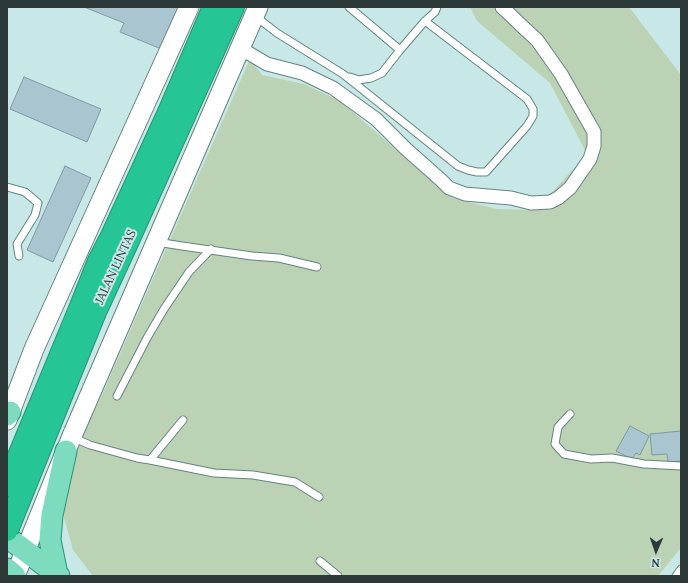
<!DOCTYPE html>
<html>
<head>
<meta charset="utf-8">
<style>
  body { margin:0 }
  #map { position:relative; width:688px; height:583px; overflow:hidden; background:#c8e8e8; font-family:Lora,serif }
  canvas { display:block }
  .frame { position:absolute; inset:0; border:8px solid #2c3938; pointer-events:none }
  .north { position:absolute; left:636px; top:531px; width:40px; height:40px; -webkit-text-stroke:3px #c8e8e8; paint-order:stroke; rotate:182deg; font-size:11px; font-weight:700; line-height:16px; text-align:center; color:#2c3938 }
  .north::after { content:''; display:block; margin:auto; width:14px; height:18px; background:#2c3938; clip-path:polygon(50% 0,100% 100%,50% 72%,0 100%) }
</style>
</head>
<body>
<div id="map">
<canvas width="688" height="583"></canvas>
<div class="frame"></div>
<div class="north">N</div>
</div>
<script>
const ctx = document.querySelector('canvas').getContext('2d');
ctx.lineJoin = 'round';
function paint(path, color) { ctx.fillStyle = color; ctx.fill(path, 'evenodd'); }
const poly = rows => new Path2D(rows.map(r => 'M' + r).join(''));
function strokePath(path, color, width, dash) { ctx.strokeStyle = color; ctx.lineWidth = width; ctx.lineCap = dash ? 'butt' : 'round'; ctx.setLineDash(dash || []); ctx.stroke(path); }
function drawText(font, color, halo, rows, align = 'center') {
  ctx.font = font + ' Lora,serif'; ctx.lineWidth = 4; ctx.setLineDash([]); ctx.textBaseline = 'middle'; ctx.strokeStyle = halo; ctx.fillStyle = color; for (const [text, x, y, turn = 0] of rows) {
    ctx.save(); ctx.translate(x, y); ctx.rotate((+turn || 0) * Math.PI / 180); ctx.textAlign = isNaN(turn) ? turn : align; if (halo) ctx.strokeText(text, 0, 0); ctx.fillText(text, 0, 0); ctx.restore();
  }
}
paint(poly([
  [470,7,629,7,681,75,681,544,680,549,658,576,93,576,73,550,60,503,69,461,101,397,169,242,250,59,262,75,304,84,340,101,452,198,497,209,536,210,587,154,550,83,477,21]
]), '#bcd2b4');
const building = poly([
  [84,7,190,7,171,53,120,32,124,23,84,7],
  [24,77,101,109,87,142,10,109,24,77],
  [65,166,91,178,53,262,27,250,65,166],
  [630,426,649,436,640,455,636,453,632,459,616,451,630,426],
  [681,431,681,461,668,462,667,454,652,455,650,434,681,431]
]);
paint(building, '#a9c5d0');
strokePath(building, '#7f99a4', 1);
const lane = poly([
  [349,7,400,50],
  [255,16,277,33,343,74,458,166,468,170,477,172,486,172,527,126,533,116,533,109,527,99,425,21],
  [350,77,359,80,371,78,382,73,400,50,425,21,435,12,437,7],
  [7,187,25,192,38,203,35,215,17,244,19,256],
  [158,241,163,243,182,246,252,256,279,258,317,267],
  [117,396,147,338,164,309,189,272,211,249],
  [570,414,558,427,555,444,564,454,591,459,612,458,644,464,681,466],
  [72,437,90,445,137,458,150,460,214,473,253,475,295,482,319,497],
  [150,460,183,420],
  [320,561,338,576],
  [676,576,681,569]
]);
const street = poly([
  [240,48,267,64,302,73,333,88,376,119,405,148,441,180,449,188,465,194,511,198,531,203,550,202,558,198,570,188,590,159,594,146,594,132,561,74,537,40,525,29,502,7]
]);
const secondary = poly([
  [7,420,34,349,189,7],
  [15,576,72,436,258,7]
]);
const primary = poly([
  [7,415,10,412],
  [7,537,59,576],
  [7,569,15,576],
  [57,574,50,540,52,515,66,451]
]);
const highway = poly([
  [82,304,99,261,112,236,170,110,214,7],
  [95,312,126,245,233,7]
]);
strokePath(lane, '#658383', 9);
strokePath(street, '#658383', 15);
strokePath(secondary, '#658383', 21);
strokePath(primary, '#289474', 23);
strokePath(highway, '#289474', 24);
strokePath(lane, '#fff', 7);
strokePath(street, '#fff', 13);
strokePath(secondary, '#fff', 19);
strokePath(primary, '#7ddcbf', 21);
strokePath(highway, '#26c595', 22);
const highwayBridge = poly([
  [7,485,82,304],
  [7,530,95,312]
]);
strokePath(highwayBridge, '#289474', 24, []);
strokePath(highwayBridge, '#26c595', 22);
drawText('12px', '#2c3938', '#c8e8e8', [
  ["JALAN LINTAS",116,267,-65]
]);
</script>
</body>
</html>
